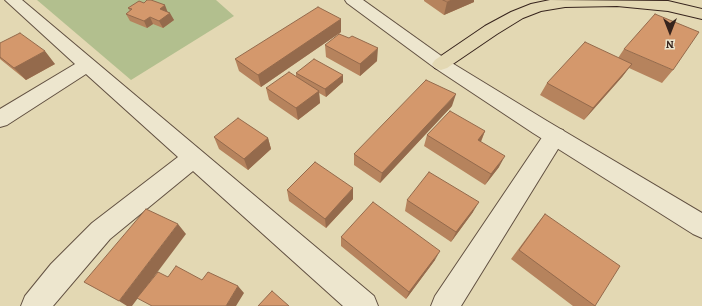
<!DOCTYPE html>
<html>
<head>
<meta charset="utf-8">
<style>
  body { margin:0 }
  #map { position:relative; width:702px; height:306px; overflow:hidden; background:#e3d8b3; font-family:Alegreya,serif }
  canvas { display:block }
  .north { position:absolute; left:650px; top:12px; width:40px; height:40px; -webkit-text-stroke:3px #ede6ce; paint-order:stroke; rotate:180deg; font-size:11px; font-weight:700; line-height:16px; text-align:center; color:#37241d }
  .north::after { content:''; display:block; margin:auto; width:14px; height:18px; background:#37241d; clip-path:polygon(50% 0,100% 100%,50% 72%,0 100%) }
</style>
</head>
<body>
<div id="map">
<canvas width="702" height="306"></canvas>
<div class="north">N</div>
</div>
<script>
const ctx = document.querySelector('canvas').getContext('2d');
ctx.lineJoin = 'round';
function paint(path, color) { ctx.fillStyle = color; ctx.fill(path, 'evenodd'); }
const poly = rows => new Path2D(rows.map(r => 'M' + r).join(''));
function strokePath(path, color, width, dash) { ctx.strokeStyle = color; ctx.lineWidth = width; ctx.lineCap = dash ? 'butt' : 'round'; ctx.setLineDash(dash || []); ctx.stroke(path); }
paint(poly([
  [37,0,216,0,234,16,131,80]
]), '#b2bf8e');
const minor = poly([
  [5,0,22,0,374,296,378,306,343,306,193,171,110,239,53,306,21,306,25,296,51,264,92,223,178,157,86,74,7,125,0,127,0,109,75,64,5,0],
  [555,128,563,130,566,136,461,306,431,306,435,296,547,130,555,128]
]);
const tertiary = poly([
  [345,0,363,0,447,60,547,121,702,213,702,238,693,234,533,133,435,68,347,3,345,0]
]);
const trunk = poly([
  [550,0,668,1,702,9,702,19,668,11,617,6,565,7,541,11,523,18,497,34,447,68,441,70,435,68,432,64,435,60,485,26,511,12,531,4,550,0]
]);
strokePath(minor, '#625142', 2);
strokePath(tertiary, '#625142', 2);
strokePath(trunk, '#37241d', 2);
paint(minor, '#ede6ce');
paint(tertiary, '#ede6ce');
paint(trunk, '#e3d8b3');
paint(poly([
  [424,0,474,0,474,2,444,15,424,1],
  [128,8,168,12,174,20,163,28,153,24,147,28,130,21,126,14,130,11],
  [341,19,341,32,261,87,239,71,235,59],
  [0,43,55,64,26,80,0,59],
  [325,45,377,61,360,76,326,57],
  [624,49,673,70,662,83,629,68,622,77,584,120,540,95,547,83,618,58],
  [296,73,343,75,343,82,326,97,319,93,320,103,298,120,269,100,266,88,296,76],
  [452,106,380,183,354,165,354,154],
  [485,131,481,142,499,167,485,185,424,146,427,135],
  [214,137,268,138,271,149,248,170,219,149],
  [287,190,353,199,326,228,289,201],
  [407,200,473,212,451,242,405,211],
  [545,214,595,306,573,306,511,259,537,224],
  [341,237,435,260,406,299,341,246]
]), '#b6835d');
paint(poly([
  [452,0,474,0,474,2,444,15,447,2],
  [165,5,168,13,160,9],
  [170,13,174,20,163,28,159,21],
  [150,17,153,24,147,28,144,21],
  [341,19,341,32,261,87,258,75],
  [378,48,377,61,360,76,360,64],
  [45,51,55,64,26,80,14,68],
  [632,64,622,77,584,120,593,108],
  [343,75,343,82,326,97,325,89],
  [319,91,320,103,298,120,296,108],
  [456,94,452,106,380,183,382,173],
  [485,131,480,143,478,140],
  [268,138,271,149,248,170,244,159],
  [505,156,499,167,485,185,491,174],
  [353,188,353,199,326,228,325,219],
  [479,202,473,212,451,242,456,232],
  [178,224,186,234,132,306,127,306,119,301],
  [440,251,435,260,406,299,409,292],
  [238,286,244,293,236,306,226,306]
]), '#946a4c');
const building = poly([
  [147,0,151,0,165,5,160,9,170,13,159,21,150,17,144,21,126,14,132,9,128,8,139,1,144,3,147,0],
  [443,0,452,0,447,2,443,0],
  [318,7,341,19,258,75,235,59,318,7],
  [655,14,699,32,673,70,624,49,655,14],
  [20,33,45,51,14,68,0,57,0,43,20,33],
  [339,34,349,38,352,36,378,48,360,64,325,45,339,34],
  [585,42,632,64,593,108,547,83,585,42],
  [314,59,343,75,325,89,296,73,314,59],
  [289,72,319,91,296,108,266,88,289,72],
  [426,80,456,94,382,173,354,154,426,80],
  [450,111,485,131,478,140,505,156,491,174,427,135,450,111],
  [238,118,268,138,244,159,214,137,238,118],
  [315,162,353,188,325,219,287,190,315,162],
  [429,172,479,202,456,232,407,200,429,172],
  [373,202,440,251,409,292,341,237,373,202],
  [146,209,178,224,119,301,84,282,146,209],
  [545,214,620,266,595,306,519,250,545,214],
  [176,266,202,280,208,272,238,286,226,306,152,306,137,298,158,272,168,277,176,266],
  [272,291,289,306,258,306,272,291]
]);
paint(building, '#d4986c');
strokePath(building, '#946a4c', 1);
</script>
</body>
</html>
